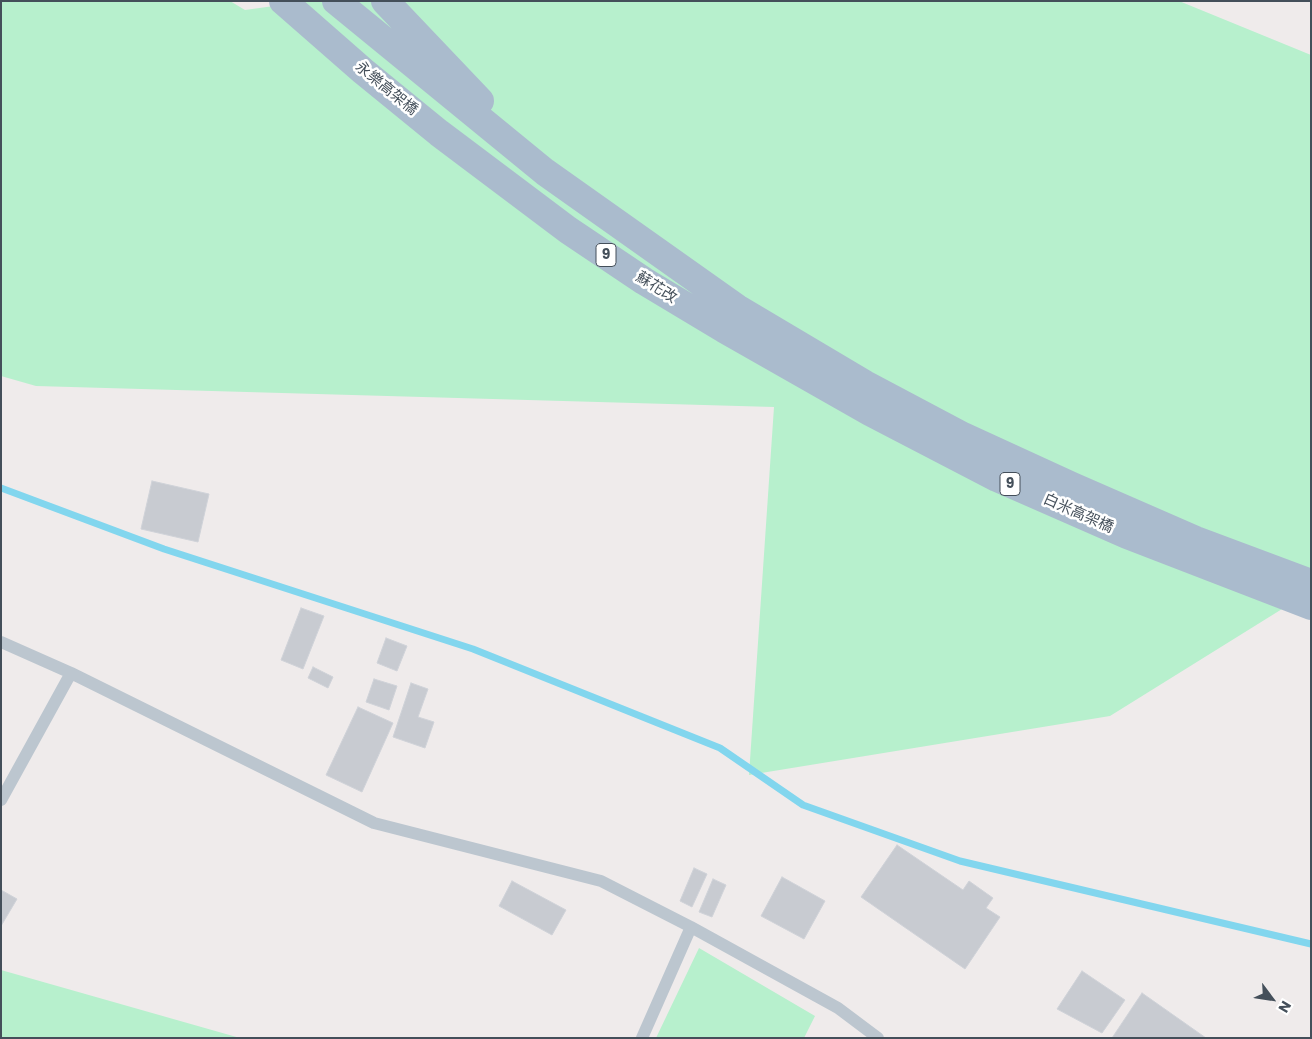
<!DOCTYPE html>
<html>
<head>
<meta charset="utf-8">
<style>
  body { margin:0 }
  #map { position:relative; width:1312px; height:1039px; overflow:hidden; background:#efebeb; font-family:Poppins,sans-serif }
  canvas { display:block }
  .frame { position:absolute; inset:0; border:2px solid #444f5a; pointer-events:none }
  .north { position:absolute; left:1247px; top:974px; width:50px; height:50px; -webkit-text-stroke:4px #fff; paint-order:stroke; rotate:121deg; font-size:14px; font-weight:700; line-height:20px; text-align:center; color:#444f5a }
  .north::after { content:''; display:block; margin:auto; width:18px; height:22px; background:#444f5a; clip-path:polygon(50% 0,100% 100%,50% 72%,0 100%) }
</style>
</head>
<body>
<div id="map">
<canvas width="1312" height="1039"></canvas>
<div class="frame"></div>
<div class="north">N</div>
</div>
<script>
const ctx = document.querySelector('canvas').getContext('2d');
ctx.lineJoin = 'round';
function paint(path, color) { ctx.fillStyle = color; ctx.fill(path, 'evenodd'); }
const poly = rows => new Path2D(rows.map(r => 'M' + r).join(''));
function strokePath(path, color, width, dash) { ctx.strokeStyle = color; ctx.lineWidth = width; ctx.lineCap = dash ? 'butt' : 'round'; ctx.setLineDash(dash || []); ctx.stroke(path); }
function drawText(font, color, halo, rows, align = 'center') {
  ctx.font = font + ' Poppins,"Noto Sans TC",sans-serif'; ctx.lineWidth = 5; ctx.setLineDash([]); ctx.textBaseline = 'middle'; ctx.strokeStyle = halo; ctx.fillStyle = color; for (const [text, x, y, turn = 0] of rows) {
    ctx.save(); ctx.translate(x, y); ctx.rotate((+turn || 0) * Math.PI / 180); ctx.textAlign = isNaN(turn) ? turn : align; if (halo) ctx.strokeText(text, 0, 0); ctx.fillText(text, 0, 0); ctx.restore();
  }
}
paint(poly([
  [1,1,230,1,245,10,310,1,1179,1,1311,55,1311,591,1110,716,749,775,774,407,36,386,1,376],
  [699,948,815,1016,804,1038,656,1038],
  [1,970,240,1038,1,1038]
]), '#b7f0cd');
strokePath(poly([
  [1,488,164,549,473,649,720,748,803,805,960,861,1311,944]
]), '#82d6ee', 7);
const building = poly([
  [152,481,209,494,198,542,141,529,152,481],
  [301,608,324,616,303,669,281,660,301,608],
  [386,638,407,646,397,671,377,663,386,638],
  [313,667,333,677,328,688,308,678,313,667],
  [374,679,397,686,389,710,366,702,374,679],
  [411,683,428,689,418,717,434,722,425,748,393,737,411,683],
  [358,707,393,723,362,792,326,775,358,707],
  [897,845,963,890,969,881,993,898,986,908,1000,917,965,969,861,897,897,845],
  [694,868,707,874,692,907,680,901,694,868],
  [782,877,825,901,804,939,761,916,782,877],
  [713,879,726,885,712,917,699,912,713,879],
  [512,881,566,910,552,935,499,906,512,881],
  [1,890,17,899,1,926,1,890],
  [1082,971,1125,1000,1102,1033,1057,1009,1082,971],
  [1142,993,1206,1038,1112,1038,1142,993]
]);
paint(building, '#c8cbd1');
strokePath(building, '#cfd2d8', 1);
strokePath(poly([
  [1,642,71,673,374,823,601,881,691,927,838,1008,878,1038],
  [1,800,71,673],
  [642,1038,691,927]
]), '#bcc6cf', 12);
strokePath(poly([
  [283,1,363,71,439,133,568,230,644,281,724,329,870,412,997,478,1127,535,1311,606],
  [336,1,545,172,737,308,865,384,963,436,1072,486,1196,540,1311,583],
  [385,1,480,101]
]), '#aabbcd', 28);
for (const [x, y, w] of [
  [606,255,20],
  [1010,484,20]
]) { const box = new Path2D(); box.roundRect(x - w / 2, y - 11.5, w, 23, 4); ctx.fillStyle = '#fff'; ctx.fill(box); strokePath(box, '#444f5a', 1); }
drawText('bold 14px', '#444f5a', null, [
  ["9",606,255],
  ["9",1010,484]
]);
drawText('15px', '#444f5a', '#fff', [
  ["永樂高架橋",386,89,39],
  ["蘇花改",656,288,32],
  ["白米高架橋",1078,514,24]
]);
</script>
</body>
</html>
